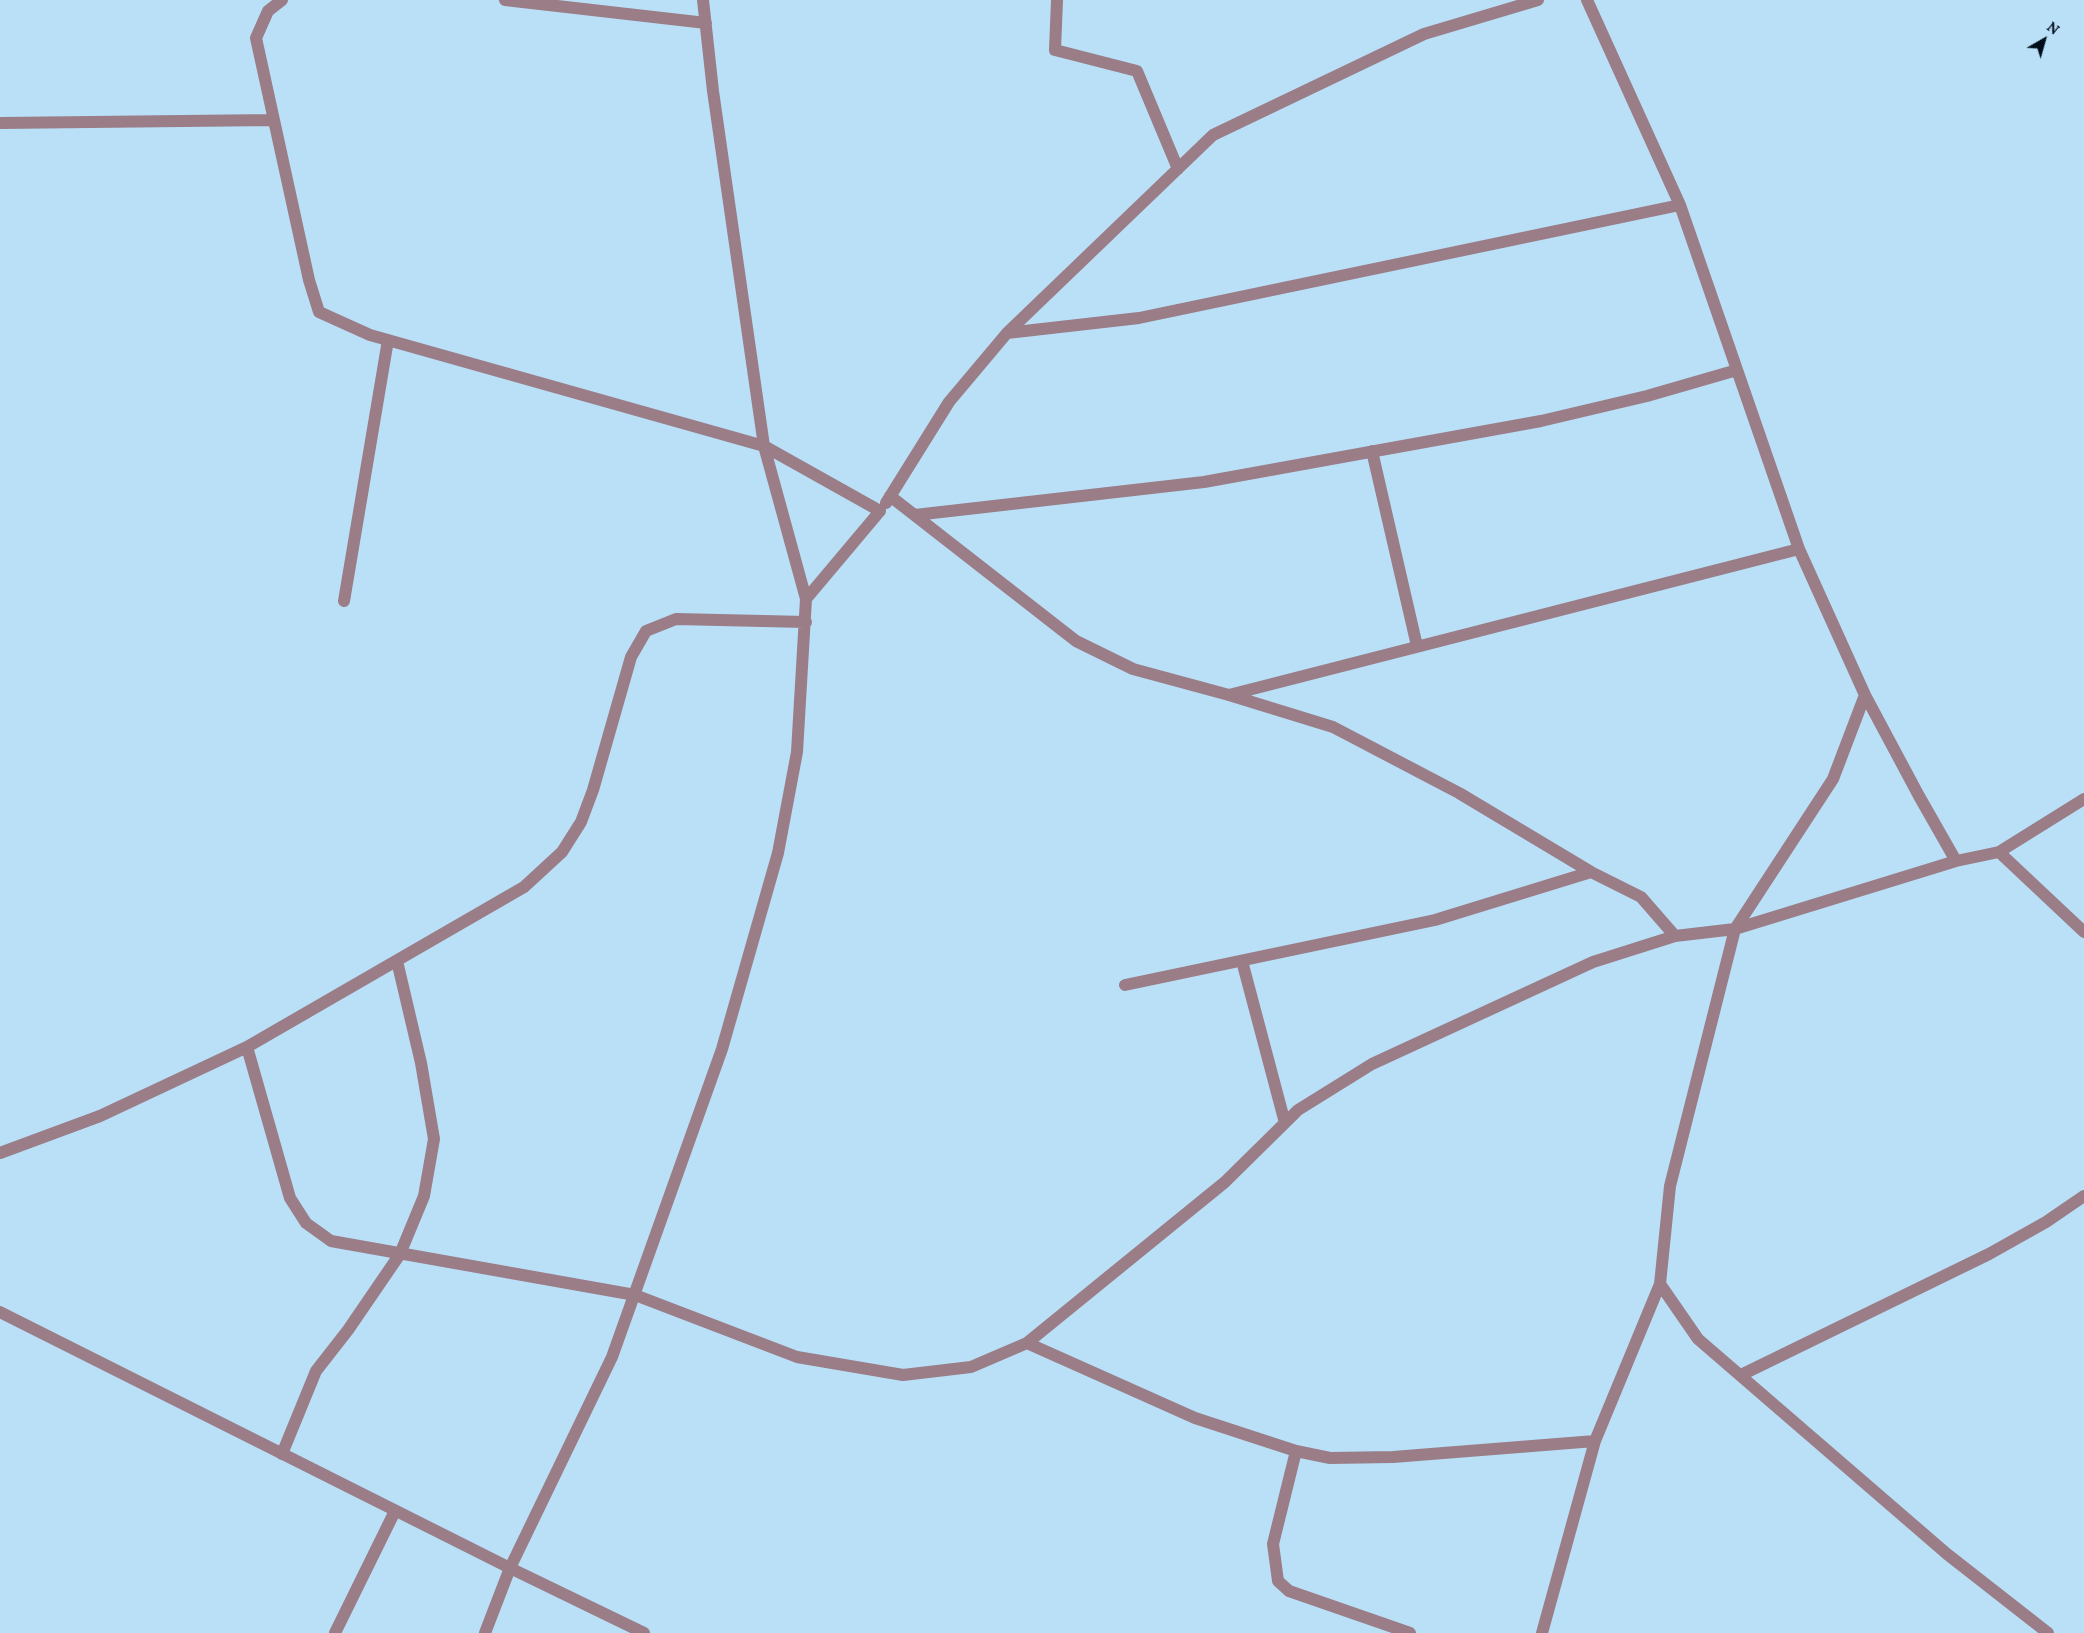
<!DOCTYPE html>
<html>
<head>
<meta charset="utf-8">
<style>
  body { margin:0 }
  #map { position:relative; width:2084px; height:1633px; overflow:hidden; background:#bae0f8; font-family:Lora,serif }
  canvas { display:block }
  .north { position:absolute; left:2019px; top:15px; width:50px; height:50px; -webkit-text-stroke:4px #bae0f8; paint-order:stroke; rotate:38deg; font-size:14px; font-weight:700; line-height:20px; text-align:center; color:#000e1c }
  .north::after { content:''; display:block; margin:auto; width:18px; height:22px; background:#000e1c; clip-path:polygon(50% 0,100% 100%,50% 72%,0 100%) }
</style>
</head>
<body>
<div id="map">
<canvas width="2084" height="1633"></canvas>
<div class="north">N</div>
</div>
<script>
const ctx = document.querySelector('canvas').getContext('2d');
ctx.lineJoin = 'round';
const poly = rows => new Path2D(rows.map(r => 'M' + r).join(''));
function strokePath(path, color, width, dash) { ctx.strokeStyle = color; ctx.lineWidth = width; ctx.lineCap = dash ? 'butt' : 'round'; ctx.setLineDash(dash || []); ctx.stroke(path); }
strokePath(poly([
  [282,0,268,11,256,38,309,280,319,312,370,335,764,446,880,511,806,599,764,446,713,91,703,0],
  [505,0,706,23],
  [1057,0,1055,50,1137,71,1178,169],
  [1587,0,1680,205,1799,549,1865,695,1919,796,1956,861,1999,852],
  [0,123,274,120],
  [1007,333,1139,318,1680,205],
  [1372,451,1417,646],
  [890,496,1076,641,1133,669,1229,695,1333,727,1459,793,1591,872,1641,897,1675,936],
  [886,503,949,402,1007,333,1213,135,1424,34,1538,0],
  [915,515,1204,482,1541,421,1647,396,1737,370],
  [344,601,388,340],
  [1229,695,1799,549],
  [1865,695,1833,779,1735,929,1956,861],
  [2084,799,1999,852,2084,932],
  [1242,961,1285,1123],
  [1125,985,1435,920,1591,872],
  [247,1047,290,1198,306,1223,331,1241,635,1295,797,1357,903,1375,971,1367,1027,1343,1225,1182,1298,1110,1372,1064,1593,962,1675,936,1735,929,1670,1186,1660,1284,1698,1339,1947,1554,2048,1633],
  [0,1153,100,1116,247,1047,524,887,562,852,581,822,593,790,631,657,646,631,676,619,806,622],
  [1027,1343,1195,1418,1296,1451,1330,1458,1393,1457,1595,1441],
  [1741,1375,1989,1254,2046,1222,2084,1196],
  [1296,1451,1273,1544,1278,1581,1289,1591,1410,1633],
  [282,1454,316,1371,348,1330,400,1254,424,1196,434,1139,421,1063,397,961],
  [335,1633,395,1511],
  [485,1633,510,1568,612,1357,722,1049,778,853,797,752,806,599],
  [1542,1633,1595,1441,1660,1284]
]), '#9a7d87', 12);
strokePath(poly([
  [0,1312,510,1568,644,1633]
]), '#9a7d87', 12);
</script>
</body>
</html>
